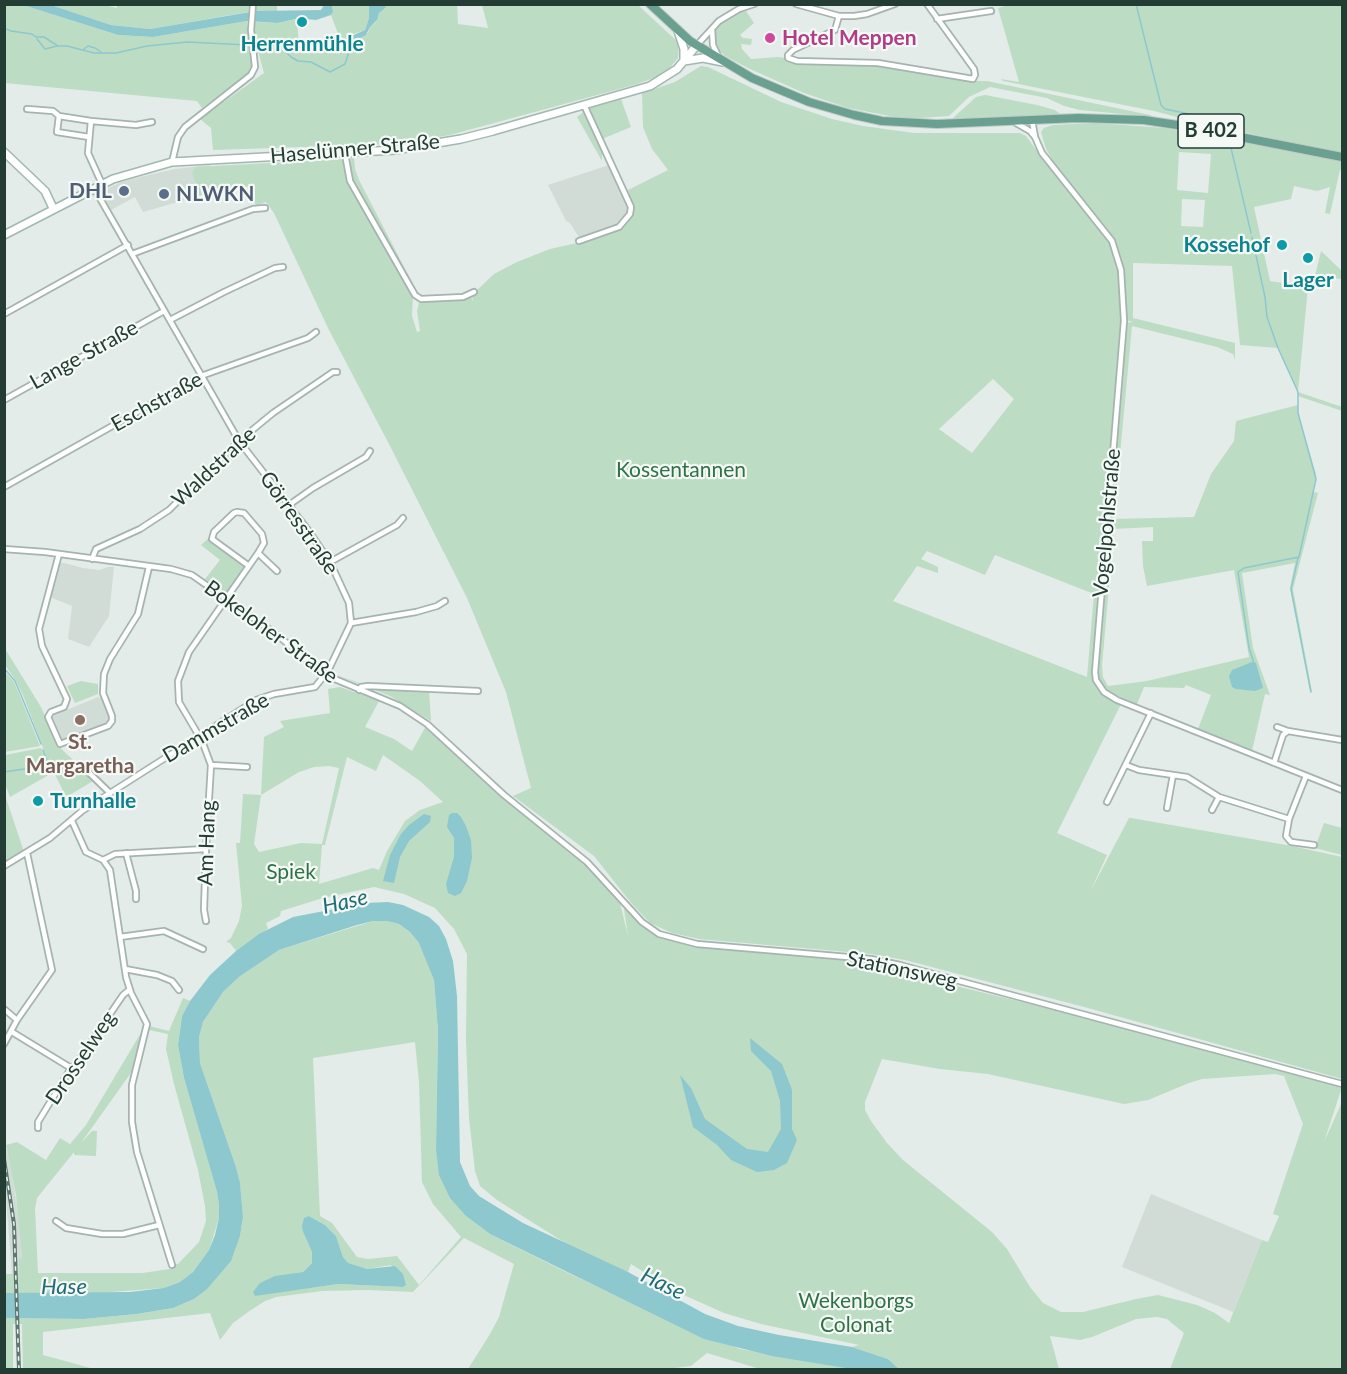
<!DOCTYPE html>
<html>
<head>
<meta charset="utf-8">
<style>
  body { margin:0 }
  #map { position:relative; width:1347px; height:1374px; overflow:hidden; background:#e3ece8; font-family:Lato,sans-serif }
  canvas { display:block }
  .frame { position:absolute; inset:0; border:6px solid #233d35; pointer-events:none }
</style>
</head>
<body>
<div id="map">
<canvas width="1347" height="1374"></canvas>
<div class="frame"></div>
</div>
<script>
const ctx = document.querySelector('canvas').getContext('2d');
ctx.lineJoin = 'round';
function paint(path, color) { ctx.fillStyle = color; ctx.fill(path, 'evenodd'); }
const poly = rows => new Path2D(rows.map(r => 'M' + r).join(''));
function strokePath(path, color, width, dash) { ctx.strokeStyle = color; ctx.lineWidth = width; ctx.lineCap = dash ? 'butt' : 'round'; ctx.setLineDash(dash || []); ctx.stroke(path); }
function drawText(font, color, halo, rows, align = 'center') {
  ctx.font = font + ' Lato,sans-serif'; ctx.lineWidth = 4.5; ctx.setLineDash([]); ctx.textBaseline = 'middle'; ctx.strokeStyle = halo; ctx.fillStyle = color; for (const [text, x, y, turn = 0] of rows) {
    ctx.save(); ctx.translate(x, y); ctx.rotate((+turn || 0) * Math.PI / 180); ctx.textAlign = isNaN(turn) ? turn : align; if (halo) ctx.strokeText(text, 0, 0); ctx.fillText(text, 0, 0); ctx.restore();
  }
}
paint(poly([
  [210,165,216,191,143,212,135,197,111,210,102,194,105,190,121,182,140,177,175,169],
  [609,165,629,209,621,224,580,239,570,223,566,221,548,185],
  [60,562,83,568,99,570,108,567,114,567,109,616,89,647,68,639,72,606,50,597],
  [98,697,101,698,109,717,107,723,62,741,60,740,52,716],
  [4,1140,11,1167,19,1219,22,1259,19,1259,20,1274,12,1274,5,1187],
  [1151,1194,1262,1240,1233,1312,1122,1267]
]), '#d1dcd7');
paint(poly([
  [383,4,457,5,458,24,488,28,482,5,638,5,679,43,678,58,668,70,654,78,634,85,450,135,396,144,213,150,211,128,200,119,264,73,255,40,255,22,277,23,297,19,299,46,309,45,312,51,322,48,333,51,343,47,331,15,333,12,332,5,369,5,369,18,365,30,353,34,352,43,368,33,370,27,376,22,379,13,385,5],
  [4,5,23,5,118,35,153,37,247,21,247,31,252,58,251,66,248,73,202,108,197,101,5,83],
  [51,5,104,5,117,8,117,5,249,5,248,12,150,29,111,25],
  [256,5,277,5,277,12,256,11],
  [1008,5,1342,5,1342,153,1200,123,1154,111,1003,81,1001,79,1019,82,998,8],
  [746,11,754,23,740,35,743,38,752,39,751,45,741,44,742,49,751,59,778,57,786,58,788,60,787,62,794,63,854,63,969,81,987,81,1150,115,1154,117,1080,110,1064,106,1047,98,990,87,969,97,949,116,906,119,848,108,804,93,750,69,725,56,719,50,714,38,716,29,722,22,738,12],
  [701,66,708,67,781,102,832,119,863,126,914,133,1020,133,1026,136,1052,171,1109,240,1117,256,1122,318,1095,681,1103,694,1121,704,1057,833,1107,855,1090,892,1129,818,1131,818,1292,846,1342,857,1342,1079,1088,1008,905,960,871,954,699,939,672,933,650,923,632,904,594,856,513,796,531,788,506,692,467,598,390,446,328,328,274,213,266,202,256,206,250,186,196,196,195,190,198,189,192,173,195,167,343,159,349,181,413,296,412,316,417,332,420,331,417,311,419,303,471,297,473,302,472,295,494,274,517,262,550,249,577,243,627,224,634,210,628,190,668,170,652,149,643,127,642,93,675,82],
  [993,379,1014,399,972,453,939,429],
  [927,551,985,575,995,555,1094,594,1087,677,893,601,917,566,938,573,938,567,921,559],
  [985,95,1037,105,1055,110,1060,114,965,120,952,119,976,97],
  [621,99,631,127,602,139,602,161,577,117,590,107],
  [1095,123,1165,128,1342,161,1342,170,1340,170,1330,214,1325,213,1330,187,1317,191,1294,186,1291,199,1254,207,1270,281,1308,287,1298,392,1342,407,1342,411,1298,396,1298,392,1278,348,1240,345,1232,266,1133,263,1133,318,1235,343,1235,360,1233,354,1217,347,1132,326,1114,519,1194,517,1211,474,1234,441,1236,421,1298,405,1298,413,1316,474,1313,492,1318,493,1293,589,1312,692,1310,692,1290,588,1295,563,1242,573,1253,648,1270,695,1265,694,1252,751,1198,729,1211,695,1186,685,1184,688,1144,687,1137,704,1107,691,1100,685,1096,671,1125,323,1133,322,1126,320,1124,271,1120,254,1113,238,1060,173,1046,149,1041,132,1044,128,1053,125],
  [1179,152,1211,154,1208,193,1177,190],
  [1182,199,1205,200,1203,227,1181,226],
  [1153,527,1153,541,1142,541,1143,566,1147,586,1234,570,1249,657,1147,681,1108,686,1103,677,1102,666,1114,529],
  [350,157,354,157,355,169,359,180,417,292,421,296,461,294,462,297,420,297,416,293,352,180],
  [1321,251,1342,271,1342,279,1315,276],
  [210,537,215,545,245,567,227,594,205,579,220,560,201,545],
  [4,647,41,707,58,746,95,780,66,797,54,772,10,797,5,784,5,755,41,748,48,761,23,695,16,681,5,665],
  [4,670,14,682,20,696,40,746,5,752],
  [334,674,368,686,429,690,431,721,390,696],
  [81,681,98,684,98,694,75,703,67,686],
  [340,687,379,701,365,727,394,739,412,751,426,726,503,798,584,862,615,894,620,903,628,936,624,909,627,909,646,929,668,940,697,946,869,962,964,988,1085,1017,1342,1087,1324,1142,1342,1102,1342,1369,1170,1369,1184,1333,1167,1319,1157,1317,1136,1319,1092,1337,1080,1340,1050,1336,1059,1369,899,1369,888,1359,852,1347,859,1345,761,1324,724,1313,686,1296,653,1278,631,1264,628,1272,603,1262,570,1246,497,1200,480,1186,475,1171,469,1118,466,1040,467,954,454,929,435,908,404,894,374,887,323,898,281,911,280,916,266,923,268,929,236,951,230,943,226,942,231,938,239,921,242,906,236,843,240,843,243,794,261,795,264,737,284,727,280,721,330,713,328,689],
  [383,755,420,781,443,802,420,810,405,821,387,851,379,870,373,868,319,884,322,845,325,845,347,757,376,771],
  [329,766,339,768,322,844,301,843,259,852,254,844,261,795,299,772,314,767],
  [882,1059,940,1069,988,1074,1124,1104,1148,1100,1189,1083,1202,1079,1275,1074,1284,1076,1303,1124,1273,1214,1279,1216,1268,1242,1262,1240,1229,1323,1215,1313,1197,1305,1158,1295,1136,1299,1083,1312,1061,1312,1043,1303,1030,1287,1007,1249,992,1232,903,1160,887,1143,871,1121,865,1110,865,1102],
  [4,792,24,852,4,864],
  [1324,823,1342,828,1342,855,1315,848],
  [373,921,387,921,399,924,410,932,419,943,426,957,434,980,438,1031,436,1149,466,1216,490,1234,560,1269,638,1306,740,1349,851,1369,760,1369,707,1353,691,1366,666,1369,468,1369,490,1334,499,1317,514,1264,464,1238,413,1292,368,1290,322,1291,276,1297,265,1301,248,1312,233,1323,220,1340,210,1313,43,1332,43,1355,94,1369,23,1369,22,1324,13,1324,13,1369,5,1369,4,1318,84,1319,137,1314,173,1308,194,1299,240,1236,243,1217,240,1184,236,1167,200,1063,199,1037,203,1022,223,992,239,977,279,950],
  [415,1042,419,1082,422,1182,433,1204,461,1237,419,1285,397,1256,368,1259,357,1257,332,1223,320,1216,313,1058],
  [309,1216,325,1225,336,1236,343,1257,348,1264,367,1269,391,1265,403,1287,338,1284,264,1294,285,1275,303,1272,312,1263,312,1252,303,1232],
  [183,998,190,1001,182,1016,178,1045,184,1078,217,1192,219,1205,219,1218,209,1250,193,1272,180,1282,164,1288,99,1293,5,1293,5,1274,19,1274,19,1259,22,1258,16,1195,6,1145,17,1142,46,1160,60,1138,70,1144,86,1125,145,1026,133,1070,81,1143,92,1131,97,1131,96,1156,74,1155,74,1152,37,1198,35,1209,38,1273,143,1273,169,1269,176,1264,178,1264,199,1242,206,1221,205,1206,198,1170,174,1084,166,1049,168,1034,149,1030,149,1026,169,1031]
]), '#bddcc4');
paint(poly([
  [23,5,51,5,111,25,150,29,256,11,321,10,324,5,332,5,333,12,331,15,316,20,306,19,305,17,277,23,247,21,153,37,118,35],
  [369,5,383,5,386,7,379,13,377,20,370,27,366,35,350,43,349,37,365,30,369,18],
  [1252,662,1256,663,1263,688,1255,691,1236,689,1232,687,1229,676,1232,670],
  [452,813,457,813,461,817,466,826,471,840,472,858,467,881,461,893,455,896,448,893,446,884,454,857,454,838,447,827,449,815],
  [424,814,431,816,430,822,409,841,400,857,394,883,383,881,390,855,401,834,409,825],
  [388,902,403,905,429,917,439,926,446,939,453,961,457,996,460,1162,470,1186,479,1196,523,1223,628,1272,705,1314,738,1326,779,1335,852,1347,888,1359,899,1369,851,1369,772,1356,704,1339,490,1234,466,1216,450,1198,439,1175,436,1149,438,1031,434,980,419,943,410,932,399,924,387,921,373,921,357,925,279,950,239,977,223,992,203,1022,199,1037,200,1063,236,1167,240,1183,243,1217,240,1236,231,1261,207,1289,194,1299,173,1308,137,1314,84,1319,5,1318,5,1293,130,1292,164,1288,180,1282,193,1272,209,1250,215,1235,219,1218,219,1205,217,1192,184,1078,178,1045,182,1016,190,1001,210,975,236,951,259,934,293,917,366,903],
  [750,1038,782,1064,792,1090,792,1129,797,1140,787,1163,774,1170,757,1172,731,1160,717,1145,693,1127,680,1075,691,1088,705,1119,747,1149,768,1152,781,1129,780,1101,771,1071,751,1051],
  [309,1216,325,1225,336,1236,343,1257,348,1263,367,1269,395,1266,403,1274,406,1285,403,1287,338,1284,255,1296,253,1292,260,1283,275,1276,303,1272,312,1263,312,1252,303,1232,302,1226,304,1218]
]), '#8dc8cf');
strokePath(poly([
  [1136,4,1161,105,1165,109,1219,120,1221,124],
  [4,28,11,31,32,34,36,37,44,37,58,46,67,46,94,53,116,53,147,46,187,42,248,45],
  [37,39,45,49,57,46],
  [256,45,273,45,282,48,291,57,298,61,311,62,330,72,345,64,352,43],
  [84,49,88,46,95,48,101,52],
  [1222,138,1231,148,1251,233],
  [1252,237,1265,297,1267,317,1278,348,1298,392,1298,413,1316,479,1299,557,1244,568,1238,572,1249,648,1254,663],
  [1298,558,1291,589,1311,692],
  [4,668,15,681,21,695,41,744],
  [4,772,38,767,47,760,43,750]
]), '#8dc8cf', 1.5);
const street = poly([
  [796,4,839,16,854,16,867,14,895,4],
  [839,16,835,30,793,50,788,55,788,58,797,61,878,63,973,79,975,75,974,69,927,4],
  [937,19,991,11],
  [712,29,713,45,719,58],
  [697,45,719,21,739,9,754,4],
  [27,109,53,111,59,116,91,121,136,125,152,122],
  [59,116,57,132,89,137],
  [1032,120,1035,137,1042,153,1112,241,1121,270,1124,321,1095,672,1096,680,1104,692,1117,700,1342,790],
  [91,121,88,153,102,184],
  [1016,123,1030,131,1035,137],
  [345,154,350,181,415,295,421,299,463,297,474,292],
  [172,162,178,137,185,127,251,75,255,67,251,30,253,4],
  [579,241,619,227,630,214,631,207,584,105],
  [132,254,253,209,265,208],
  [4,314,128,245],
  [170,320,224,292,275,268,283,267],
  [4,400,164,311],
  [4,487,201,376,308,338,316,332],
  [289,505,313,488,366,457,370,451],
  [4,549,45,552,171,569,192,575,276,634,325,675,400,706,427,724,504,795,587,862,642,922,659,934,697,944,871,959,900,965,1342,1084],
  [258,553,277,571],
  [59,554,39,629,42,646,67,699,64,707,51,712,48,717,60,744,108,726,112,721,112,716,103,693,104,674,110,659,138,614,149,567],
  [92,559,96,549,140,529,169,510,239,441,273,413,333,372,337,372],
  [330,562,397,525,403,518],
  [351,623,416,612,437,606,445,601],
  [359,690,361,687,368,686,478,691],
  [1277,727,1288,731],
  [1274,763,1283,735,1288,731,1342,740],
  [211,765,247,767],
  [1126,765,1139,770,1187,777,1219,797,1289,819],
  [82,766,110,793],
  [1306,776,1289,819,1286,836,1291,842,1314,845],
  [1107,802,1151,713],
  [1167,808,1173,775],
  [1212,810,1219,797],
  [72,821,86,852,103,860,110,870,126,977,131,993,147,1024,132,1085,132,1122,137,1152,172,1265],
  [126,853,136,891,136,899],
  [103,860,115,854,206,849],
  [4,866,50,838,82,811,256,700,274,694,315,687,328,671,351,623,349,603,330,562,308,530,239,441,94,188],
  [206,921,204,910,206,849,211,765,202,741,179,702,178,681,189,652,228,596,258,553,264,543,262,534,244,513,237,512,234,513,214,532,212,539,249,566],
  [120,937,164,931,203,949],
  [125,969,157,975,172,981,179,990],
  [4,1009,17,1020],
  [12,1032,71,1068],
  [4,1044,17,1020,52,970,27,853],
  [38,1128,38,1122,71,1068,76,1064,123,995,129,990],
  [56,1221,66,1228,102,1234,123,1234,159,1225]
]);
const secondary = poly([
  [678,31,684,49,684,61],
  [684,61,703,58,723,62],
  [4,152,45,191,53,208],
  [4,235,113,179,172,162,395,150,461,139,493,131,650,86,677,69,697,45]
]);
const primary = poly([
  [650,4,690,41,752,78,809,102,854,115,882,121,937,124,1078,118,1144,120,1184,126,1342,157]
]);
strokePath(street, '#a6b4af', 8);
strokePath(secondary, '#a2b8af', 10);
strokePath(primary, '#c1c9c6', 10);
strokePath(street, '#fff', 4.5);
strokePath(secondary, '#fff', 7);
strokePath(primary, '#69a090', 8);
const rail = poly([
  [4,1159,14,1224,19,1370]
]);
strokePath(rail, '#5e7870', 4);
strokePath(rail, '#f4f9f6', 1.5, [4.5]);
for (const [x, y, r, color] of [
  [302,22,6,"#0f9aa8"],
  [770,38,6,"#d1479c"],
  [124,191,6,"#5c6f8a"],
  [164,194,6,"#5c6f8a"],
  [1282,245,6,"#0f9aa8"],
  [1308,258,6,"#0f9aa8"],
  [80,720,6,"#8d6e63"],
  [38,801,6,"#0f9aa8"]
]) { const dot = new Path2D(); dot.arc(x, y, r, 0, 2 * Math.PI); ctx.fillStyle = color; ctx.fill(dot); strokePath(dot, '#f4f9f6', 2); }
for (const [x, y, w] of [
  [1211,131,66]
]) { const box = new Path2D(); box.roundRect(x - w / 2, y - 17, w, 34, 4.5); ctx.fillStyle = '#f4f9f6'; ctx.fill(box); strokePath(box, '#233d35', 1.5); }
drawText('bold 20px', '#233d35', null, [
  ["B 402",1211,131]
]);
drawText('bold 21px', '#b23c85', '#f4f9f6', [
  ["Hotel Meppen",782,38]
], 'left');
drawText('bold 21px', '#0d838f', '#f4f9f6', [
  ["Herrenmühle",302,44],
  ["Kossehof",1270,245,"right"],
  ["Lager",1308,280],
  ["Turnhalle",50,801,"left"]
]);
drawText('21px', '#233d35', '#f4f9f6', [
  ["Haselünner Straße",355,149,-5],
  ["Lange Straße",84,355,-29],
  ["Eschstraße",157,402,-29],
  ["Waldstraße",214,467,-43],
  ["Görresstraße",299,523,55],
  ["Vogelpohlstraße",1107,523,-85],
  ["Bokeloher Straße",271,632,36],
  ["Dammstraße",216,728,-30],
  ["Am Hang",207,843,-88],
  ["Stationsweg",902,970,12],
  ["Drosselweg",81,1058,-56]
]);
drawText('bold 21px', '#4e5e75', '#f4f9f6', [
  ["DHL",112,191],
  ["NLWKN",176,194,"left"]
], 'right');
drawText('21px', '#2f7246', '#f4f9f6', [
  ["Kossentannen",681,470],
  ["Spiek",291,872],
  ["Wekenborgs",856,1301],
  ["Colonat",856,1325]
]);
drawText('bold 21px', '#785e54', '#f4f9f6', [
  ["St.",80,742],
  ["Margaretha",80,766]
]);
drawText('italic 22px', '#206c77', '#f4f9f6', [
  ["Hase",345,902,-13],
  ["Hase",663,1284,26],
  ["Hase",64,1287]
]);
</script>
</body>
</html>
